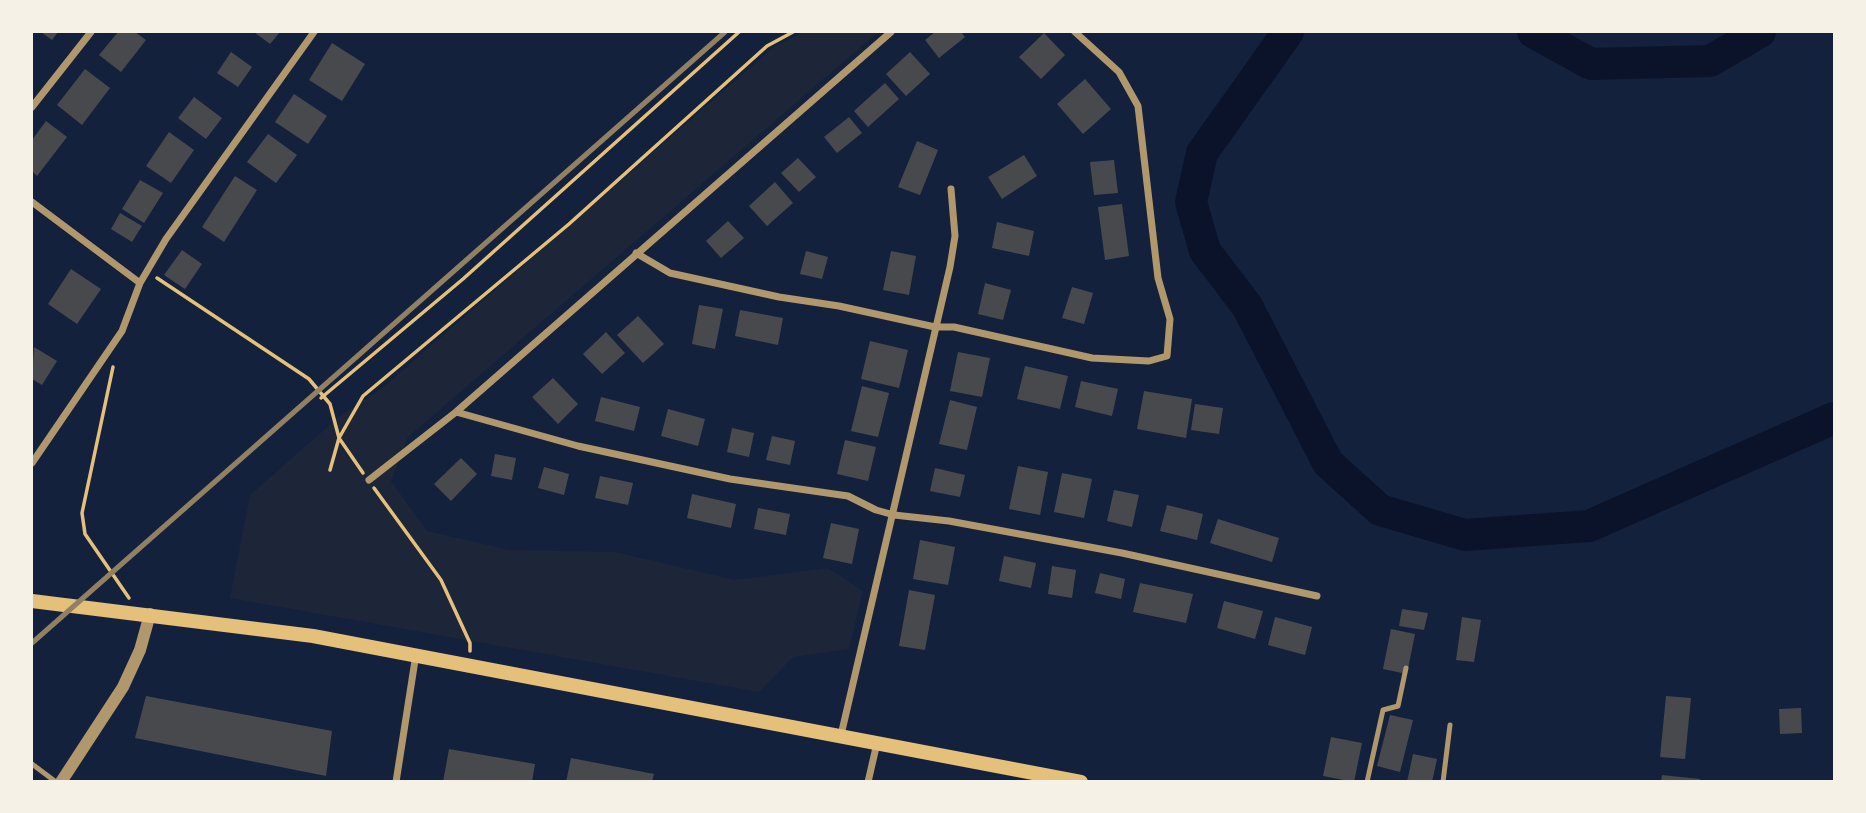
<!DOCTYPE html>
<html>
<head>
<meta charset="utf-8">
<style>
  body { margin:0 }
  #map { position:relative; width:1866px; height:813px; overflow:hidden; background:#14213d; font-family:Ubuntu,sans-serif }
  canvas { display:block }
  .frame { position:absolute; inset:0; border:33px solid #f6f1e7; pointer-events:none }
</style>
</head>
<body>
<div id="map">
<canvas width="1866" height="813"></canvas>
<div class="frame"></div>
</div>
<script>
const ctx = document.querySelector('canvas').getContext('2d');
ctx.lineJoin = 'round';
function paint(path, color) { ctx.fillStyle = color; ctx.fill(path, 'evenodd'); }
const poly = rows => new Path2D(rows.map(r => 'M' + r).join(''));
function strokePath(path, color, width, dash) { ctx.strokeStyle = color; ctx.lineWidth = width; ctx.lineCap = dash ? 'butt' : 'round'; ctx.setLineDash(dash || []); ctx.stroke(path); }
paint(poly([
  [803,32,878,32,408,437,391,481,427,531,509,550,615,552,735,580,828,568,863,591,849,649,793,657,759,692,230,598,250,495,341,415,379,391,774,47]
]), '#1d2539');
strokePath(poly([
  [1288,32,1202,153,1191,202,1205,251,1247,306,1328,463,1380,510,1465,535,1589,526,1834,418],
  [1533,32,1591,64,1710,61,1760,32]
]), '#0b132b', 32);
paint(poly([
  [41,32,58,32,52,40],
  [118,32,135,32,146,40,121,72,99,55],
  [254,32,280,32,270,44],
  [935,32,961,32,965,37,939,58,925,40],
  [1044,33,1065,55,1041,79,1019,57],
  [332,43,365,64,342,101,309,80],
  [231,52,252,67,238,87,217,73],
  [910,52,930,74,906,96,886,74],
  [85,69,110,88,82,125,57,105],
  [1085,79,1111,109,1083,134,1057,104],
  [885,83,899,99,868,127,854,111],
  [294,94,327,116,308,144,275,122],
  [194,97,222,118,206,139,178,118],
  [849,117,862,133,837,153,824,137],
  [46,121,67,137,37,176,32,171,32,140],
  [169,132,194,150,171,183,146,166],
  [268,134,297,155,276,183,247,162],
  [917,141,938,150,920,195,898,187],
  [1024,155,1037,176,1002,199,988,177],
  [798,158,816,177,799,192,781,173],
  [1114,160,1118,193,1094,195,1090,162],
  [235,176,257,190,224,242,202,227],
  [140,180,163,193,144,223,122,209],
  [775,182,793,203,767,226,749,206],
  [1122,204,1129,256,1105,260,1098,207],
  [120,213,142,226,132,242,111,229],
  [728,221,744,238,721,258,706,241],
  [997,222,1034,231,1029,256,992,248],
  [182,250,202,264,185,289,164,275],
  [806,251,828,257,822,279,800,274],
  [891,251,916,256,909,295,883,290],
  [71,269,101,289,77,324,48,304],
  [985,283,1011,290,1003,320,978,314],
  [1072,287,1093,293,1084,324,1062,318],
  [699,305,723,309,715,349,692,344],
  [740,310,783,318,778,345,735,336],
  [638,316,664,344,643,363,617,335],
  [606,332,625,353,602,374,583,354],
  [870,341,908,350,899,388,861,379],
  [34,347,57,361,42,385,32,379],
  [958,352,990,358,982,397,950,391],
  [1025,366,1068,376,1060,409,1017,399],
  [553,378,578,404,558,424,532,397],
  [1081,381,1118,389,1112,416,1075,407],
  [862,386,889,393,878,437,851,431],
  [1144,391,1192,399,1186,438,1137,429],
  [601,397,640,407,634,431,595,421],
  [950,400,977,407,967,450,939,444],
  [1195,404,1223,408,1219,434,1191,430],
  [668,409,705,419,698,446,661,436],
  [732,428,754,433,749,457,727,452],
  [772,436,795,441,790,465,766,460],
  [845,440,876,447,868,481,837,474],
  [495,454,516,458,512,480,491,476],
  [461,458,477,474,451,501,434,484],
  [1018,466,1048,472,1040,515,1009,509],
  [544,467,569,474,564,495,538,488],
  [935,468,965,475,960,497,930,491],
  [1062,473,1092,479,1084,518,1054,512],
  [600,476,633,483,628,505,595,498],
  [1114,490,1139,495,1132,527,1107,521],
  [692,494,736,504,731,528,687,518],
  [1167,505,1203,514,1197,540,1160,531],
  [758,508,790,514,786,535,754,529],
  [1218,519,1279,538,1272,562,1210,543],
  [831,523,859,529,852,564,823,558],
  [920,540,955,547,948,585,913,579],
  [1004,556,1036,563,1031,588,999,581],
  [1052,566,1076,570,1072,598,1048,594],
  [1100,573,1125,579,1121,599,1095,593],
  [1140,583,1193,594,1186,623,1133,612],
  [909,590,935,595,925,650,899,646],
  [1224,601,1263,611,1255,639,1217,628],
  [1402,609,1428,613,1424,630,1399,626],
  [1275,617,1312,627,1305,655,1268,645],
  [1462,617,1481,620,1474,662,1456,660],
  [1391,629,1415,634,1407,674,1383,669],
  [146,696,332,731,326,776,135,738],
  [1666,696,1691,698,1685,759,1660,757],
  [1801,708,1802,733,1780,734,1779,709],
  [1390,715,1413,720,1400,772,1377,766],
  [1331,737,1362,743,1354,782,1323,776],
  [449,749,535,764,532,782,443,782],
  [1413,754,1437,759,1432,782,1407,782],
  [571,758,654,774,652,782,566,782],
  [1662,775,1700,779,1700,782,1661,782]
]), '#48494c');
strokePath(poly([
  [157,278,309,379,330,404,339,438,363,473],
  [113,367,82,513,85,534,129,598],
  [321,398,463,279,739,32],
  [330,470,339,438,363,396,569,224,767,46,793,32],
  [374,488,441,580,470,643,470,651]
]), '#e5c07b', 3.5);
strokePath(poly([
  [32,764,56,782],
  [1367,782,1383,710,1398,706,1406,668],
  [1443,782,1450,725]
]), '#b1986c', 5);
strokePath(poly([
  [32,107,91,32],
  [32,202,140,283],
  [636,253,670,273,779,297,839,306,935,327,954,327,1092,358,1149,361,1167,356,1170,319,1158,278,1138,106,1119,72,1075,32],
  [456,412,578,446,730,479,848,496,876,510,894,515,949,521,1122,553,1317,596],
  [32,463,122,331,140,283,166,239,314,32],
  [369,480,456,412,891,32],
  [841,735,950,267,955,236,951,189],
  [396,782,416,654],
  [868,782,877,743]
]), '#b1986c', 7);
strokePath(poly([
  [61,782,123,687,140,650,150,614]
]), '#b1986c', 12);
strokePath(poly([
  [32,601,313,636,1081,782]
]), '#e5c07b', 14);
strokePath(poly([
  [32,643,725,32]
]), '#918062', 5);
</script>
</body>
</html>
